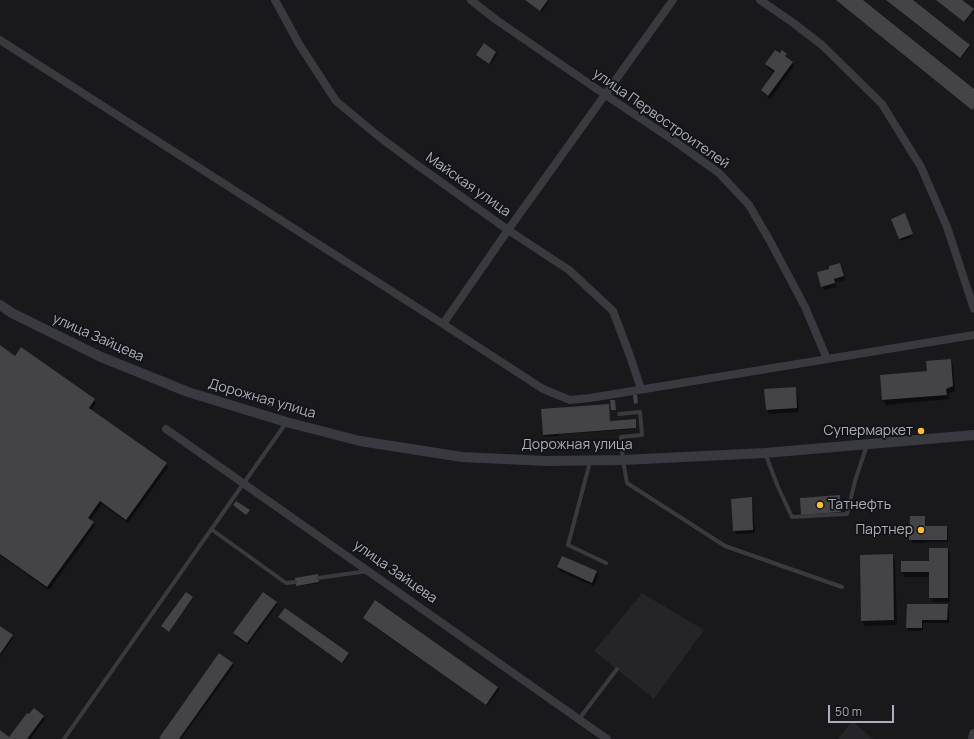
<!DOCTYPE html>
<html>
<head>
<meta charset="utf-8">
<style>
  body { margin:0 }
  #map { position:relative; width:974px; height:739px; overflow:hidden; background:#19181b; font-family:Manrope,sans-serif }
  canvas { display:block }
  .scale { position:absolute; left:828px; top:705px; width:66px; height:18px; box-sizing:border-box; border:2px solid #aaafbb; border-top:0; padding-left:5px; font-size:12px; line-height:14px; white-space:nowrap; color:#aaafbb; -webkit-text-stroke:3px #131316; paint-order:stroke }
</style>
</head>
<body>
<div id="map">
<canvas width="974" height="739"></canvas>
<div class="scale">50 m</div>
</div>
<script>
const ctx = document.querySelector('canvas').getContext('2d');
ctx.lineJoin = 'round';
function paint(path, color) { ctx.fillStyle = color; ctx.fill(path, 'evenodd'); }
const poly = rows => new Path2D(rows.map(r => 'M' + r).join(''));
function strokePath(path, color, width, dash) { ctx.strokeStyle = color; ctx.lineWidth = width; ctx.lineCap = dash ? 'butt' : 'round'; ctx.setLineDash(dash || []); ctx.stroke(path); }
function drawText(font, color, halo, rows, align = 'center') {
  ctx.font = font + ' Manrope,sans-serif'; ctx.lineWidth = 3.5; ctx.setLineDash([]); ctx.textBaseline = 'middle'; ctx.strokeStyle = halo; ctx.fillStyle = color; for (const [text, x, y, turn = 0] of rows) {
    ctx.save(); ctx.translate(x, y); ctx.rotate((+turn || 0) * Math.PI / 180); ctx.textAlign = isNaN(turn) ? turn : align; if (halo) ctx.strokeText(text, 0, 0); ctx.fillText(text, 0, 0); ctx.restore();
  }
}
paint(poly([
  [642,593,704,630,654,699,594,651],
  [852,721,873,739,838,739]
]), '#252428');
paint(poly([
  [525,0,549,0,549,1,542,12],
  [886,0,911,0,970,47,960,59],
  [937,0,961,0,974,11,965,22],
  [484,45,496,53,497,55,490,65,478,57,477,55],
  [780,54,786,55,788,58,788,59,792,62,794,66,770,99,764,94,762,90,775,73,768,68,766,64],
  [906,217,913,236,901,241,892,219],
  [840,264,842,267,845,280,835,282,836,287,824,290,822,286,831,270],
  [0,346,15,357,94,400,96,403,91,411,166,464,168,467,128,523,102,504,90,521,93,523,95,526,49,590,0,555],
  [950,360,953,365,955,391,948,394,949,399,886,405,883,400],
  [795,388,797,391,799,412,769,414,767,410,765,390],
  [635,421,636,429,559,434,559,436,545,437,544,435,610,422],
  [839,496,841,499,843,516,804,518,802,515],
  [751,498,753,502,755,533,736,534,734,531],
  [924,517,926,521,926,527,947,527,948,529,948,542,926,542,926,543,913,543,910,539],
  [948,549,950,554,950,602,933,602,930,597,930,577,905,577,902,572,930,562],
  [892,556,895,561,897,625,865,626,862,621],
  [558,567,596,572,598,576,594,586,560,571],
  [318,576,319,583,297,586,297,585],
  [186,593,193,598,169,632,163,627],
  [375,602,498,688,499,690,487,706,365,620,364,618],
  [276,603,277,605,248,645,235,636,234,634],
  [947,605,949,609,949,623,923,623,923,631,909,631,907,628],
  [285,609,349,654,349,655,343,663,280,618],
  [0,628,12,636,13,638,0,657],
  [232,664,234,666,181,739,161,739,160,738],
  [43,717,45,719,30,739,0,739,0,732,9,738]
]), '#0007');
paint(poly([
  [525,0,548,0,540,11],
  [836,0,863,0,974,89,974,108,972,110],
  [886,0,913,0,970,45,960,58],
  [936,0,962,0,974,9,964,22],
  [484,43,496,52,489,64,476,55],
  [775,50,780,53,782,50,787,54,785,56,793,62,768,96,761,90,775,71,765,64],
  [905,213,913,234,899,239,891,219],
  [840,263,844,276,834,279,835,283,821,287,817,272,829,269,829,266],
  [0,345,15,356,21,347,95,399,89,408,167,463,126,520,100,501,88,518,94,522,47,587,0,554],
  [951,359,953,386,946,389,947,395,882,400,880,375,927,371,926,361],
  [796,387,797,408,766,410,764,389],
  [633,395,637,395,638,403,634,404],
  [610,400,615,400,616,410,611,410],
  [609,404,610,421,636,419,636,428,543,435,541,409],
  [840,495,841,512,801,515,800,498],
  [752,497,753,530,733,531,731,499],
  [236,501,250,510,246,515,233,505],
  [910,516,925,516,925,526,947,526,947,540,909,540],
  [929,548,948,548,948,598,929,598,929,572,901,572,901,561,929,561],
  [893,554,894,620,861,621,860,555],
  [562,556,597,571,592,583,557,567],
  [318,574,319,582,296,586,295,578],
  [186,592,193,597,169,632,161,626],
  [263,592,277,602,247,643,233,633],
  [375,600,498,687,486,705,363,618],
  [907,604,948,604,947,620,922,620,922,628,906,628],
  [285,608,349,653,342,663,278,617],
  [0,626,13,635,0,654],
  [219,653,233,663,179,739,161,739,159,738],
  [34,708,44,716,27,739,0,739,0,730,9,737,27,713,29,714]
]), '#434348');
strokePath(poly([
  [619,414,640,412,642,435,621,437,623,460,627,483,725,546,842,587],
  [765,453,778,487,792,517,847,514,855,481,867,445],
  [590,462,568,545,606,563],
  [211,529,286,583,295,582],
  [318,578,368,571],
  [579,719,617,669],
  [64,739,286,423]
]), '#393a40', 4);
strokePath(poly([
  [275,0,299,44,336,101,377,135,413,162,508,230,569,270,613,311,630,356,641,389],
  [471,0,495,19,604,94,673,140,719,173,749,205,770,241,805,307,827,359],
  [760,0,792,22,822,45,882,104,921,167,947,227,974,309],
  [0,40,443,324,543,389,570,400,590,398,974,335],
  [443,324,508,230,673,0],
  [166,429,607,739]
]), '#393a40', 8);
strokePath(poly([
  [0,305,12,313,101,357,188,392,286,422,360,441,462,457,546,461,623,460,765,453,974,435],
  [973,739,974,734]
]), '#393a40', 10);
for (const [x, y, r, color] of [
  [921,431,4,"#f6bf35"],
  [820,505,4,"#f6bf35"],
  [921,530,4,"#f6bf35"]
]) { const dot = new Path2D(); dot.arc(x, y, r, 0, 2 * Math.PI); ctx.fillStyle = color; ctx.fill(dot); strokePath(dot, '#131316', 1.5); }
drawText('14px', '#aaafbb', '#131316', [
  ["улица Первостроителей",661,119,35],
  ["Майская улица",468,185,35],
  ["улица Зайцева",98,338,24],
  ["Дорожная улица",262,399,16],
  ["Дорожная улица",577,445],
  ["улица Зайцева",395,572,35]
]);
drawText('14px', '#aaafbb', '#131316', [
  ["Супермаркет",913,431],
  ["Татнефть",828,505,"left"],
  ["Партнер",913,530]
], 'right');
</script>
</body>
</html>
